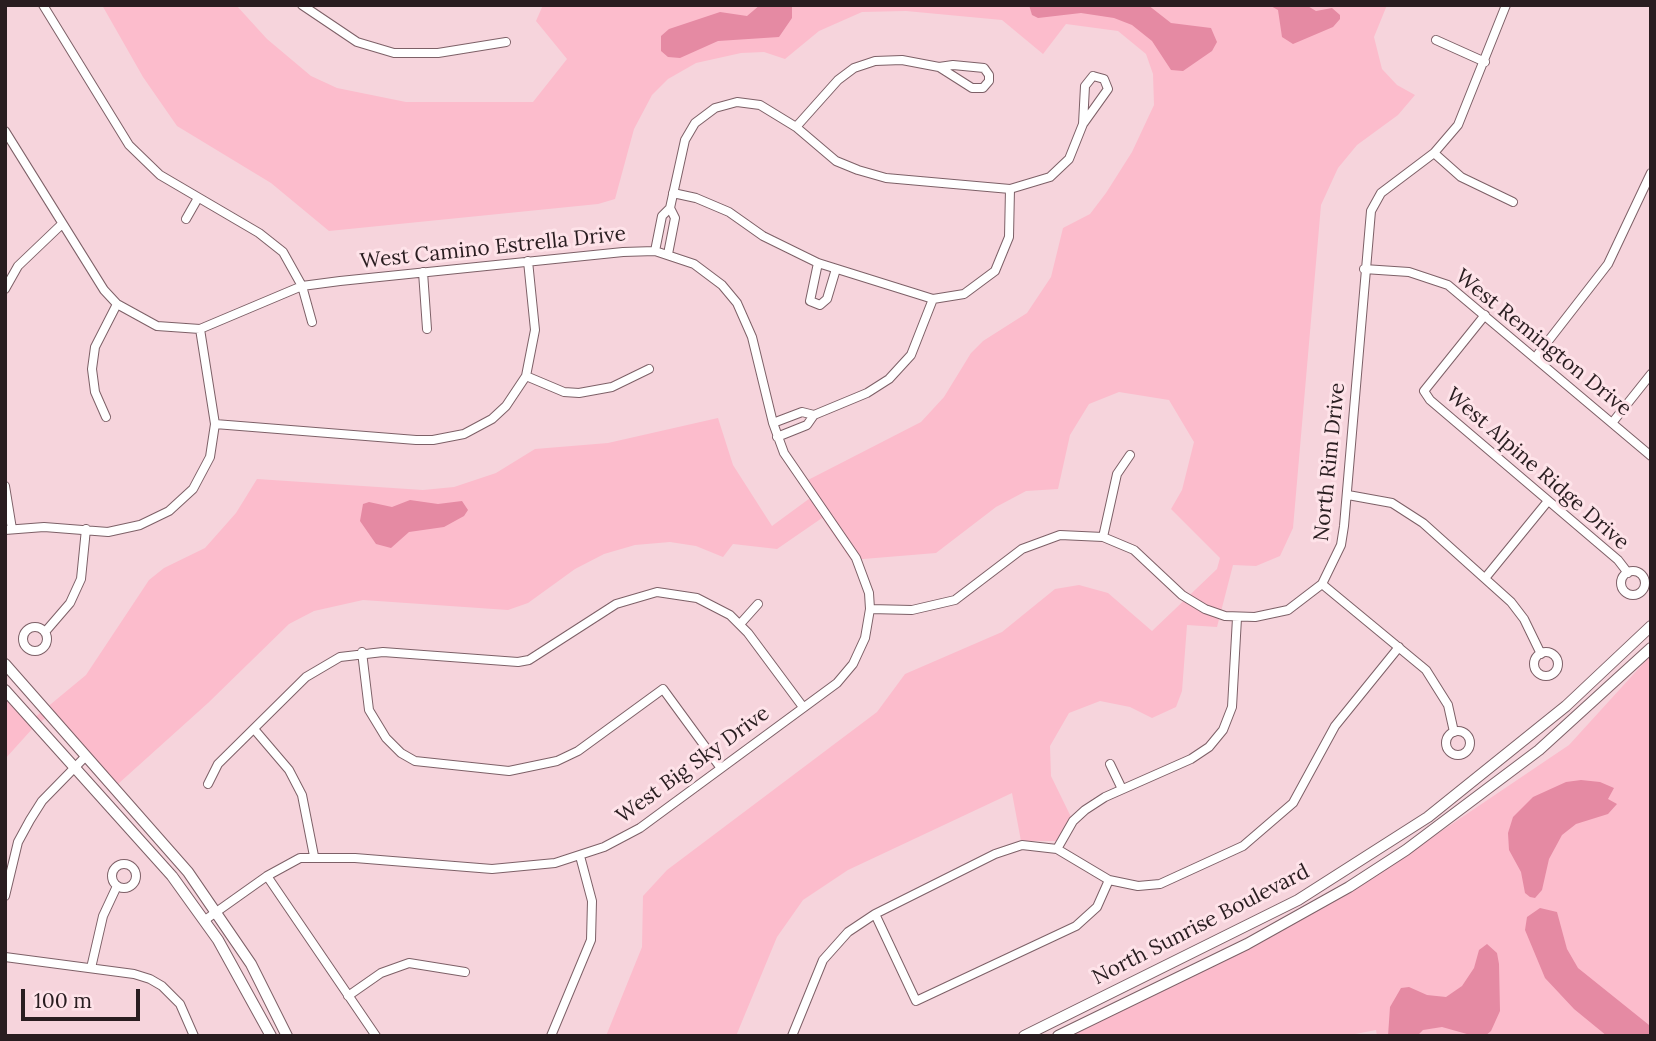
<!DOCTYPE html>
<html>
<head>
<meta charset="utf-8">
<style>
  body { margin:0 }
  #map { position:relative; width:1656px; height:1041px; overflow:hidden; background:#f6d4dc; font-family:Lora,serif }
  canvas { display:block }
  .frame { position:absolute; inset:0; border:7px solid #291d20; pointer-events:none }
  .scale { position:absolute; left:21px; top:989px; width:119px; height:32px; box-sizing:border-box; border:4px solid #291d20; border-top:0; padding-left:9px; font-size:21px; line-height:24px; white-space:nowrap; color:#291d20; -webkit-text-stroke:5px #fee3e9; paint-order:stroke }
</style>
</head>
<body>
<div id="map">
<canvas width="1656" height="1041"></canvas>
<div class="frame"></div>
<div class="scale">100 m</div>
</div>
<script>
const ctx = document.querySelector('canvas').getContext('2d');
ctx.lineJoin = 'round';
function paint(path, color) { ctx.fillStyle = color; ctx.fill(path, 'evenodd'); }
const poly = rows => new Path2D(rows.map(r => 'M' + r).join(''));
function strokePath(path, color, width, dash) { ctx.strokeStyle = color; ctx.lineWidth = width; ctx.lineCap = dash ? 'butt' : 'round'; ctx.setLineDash(dash || []); ctx.stroke(path); }
function drawText(font, color, halo, rows, align = 'center') {
  ctx.font = font + ' Lora,serif'; ctx.lineWidth = 6; ctx.setLineDash([]); ctx.textBaseline = 'middle'; ctx.strokeStyle = halo; ctx.fillStyle = color; for (const [text, x, y, turn = 0] of rows) {
    ctx.save(); ctx.translate(x, y); ctx.rotate((+turn || 0) * Math.PI / 180); ctx.textAlign = isNaN(turn) ? turn : align; if (halo) ctx.strokeText(text, 0, 0); ctx.fillText(text, 0, 0); ctx.restore();
  }
}
paint(poly([
  [102,5,236,5,267,39,311,76,337,88,406,102,533,102,567,59,536,21,543,5,1387,5,1374,37,1382,69,1397,85,1415,95,1398,115,1357,145,1338,168,1321,205,1293,528,1280,556,1256,566,1233,565,1217,627,1187,625,1182,691,1176,707,1152,718,1130,707,1100,701,1069,713,1050,746,1051,776,1071,817,1056,841,1021,841,1012,793,848,870,803,900,777,937,736,1036,606,1036,642,947,643,896,667,870,877,712,905,674,1002,632,1055,589,1079,585,1108,593,1152,631,1217,569,1220,558,1171,509,1182,490,1194,442,1169,400,1119,392,1089,404,1070,435,1058,489,1026,491,996,507,936,553,851,560,822,518,777,549,733,544,723,557,696,546,670,542,635,545,604,554,575,569,528,603,508,610,363,600,314,611,289,624,208,703,118,784,53,712,33,728,5,759,5,697,28,723,86,675,149,580,164,568,205,548,236,513,257,479,423,490,454,487,496,473,535,449,608,443,718,418,733,465,772,526,817,493,808,480,921,422,944,397,971,353,983,341,1027,313,1051,277,1063,228,1090,214,1106,193,1132,152,1154,105,1153,74,1146,54,1118,31,1066,24,1043,54,1002,20,906,11,862,12,819,31,785,59,764,52,741,53,696,63,668,79,652,95,634,129,615,199,598,204,329,231,271,183,177,126,143,77],
  [1651,655,1651,1036,1377,1036,1376,1030,1345,1036,1069,1036,1266,940,1400,859,1569,745]
]), '#fcbccc');
paint(poly([
  [760,5,792,5,792,18,779,37,718,41,680,58,668,57,661,51,661,36,669,29,720,12,747,16],
  [1029,5,1148,5,1171,23,1211,28,1217,42,1212,51,1183,71,1171,70,1152,41,1132,25,1114,18,1081,13,1038,18,1032,15],
  [1269,5,1306,5,1316,11,1332,8,1340,15,1340,19,1333,27,1293,44,1282,37,1278,10],
  [410,500,438,504,462,501,468,510,464,516,444,527,409,532,391,548,376,544,360,521,363,504,369,502,392,507],
  [1581,780,1600,782,1614,788,1608,799,1617,804,1608,814,1576,824,1562,835,1549,859,1542,890,1535,898,1530,897,1525,893,1521,872,1509,850,1508,833,1513,817,1533,797,1566,782],
  [1540,908,1557,912,1567,949,1578,968,1649,1025,1651,1036,1607,1036,1574,1009,1545,978,1525,930,1527,917],
  [1487,944,1497,953,1499,964,1500,1011,1491,1031,1485,1036,1474,1036,1442,1027,1423,1030,1417,1036,1388,1036,1390,1007,1401,988,1409,987,1427,995,1446,997,1462,986,1474,968,1479,950]
]), '#e58aa3');
const minor = poly([
  [43,5,129,145,160,175,259,233,283,252,302,286,312,322],
  [302,5,357,42,394,53,438,53,506,42],
  [1436,40,1485,62],
  [953,65,984,68,989,75,989,81,983,88,972,88,939,67,953,65],
  [1093,76,1104,79,1108,89,1083,124,1085,86,1093,76],
  [796,127,838,80,854,68,875,61,902,60,939,67],
  [5,131,104,290,117,304,157,326,200,329,302,286,340,281,623,252,655,251,694,264,722,285,737,303,752,337,773,423,784,453,856,558,869,593,870,609,865,638,853,664,837,683,640,828,604,847,555,863,492,869,355,858,300,858,267,876,205,920],
  [1434,153,1461,177,1513,202],
  [673,193,696,198,729,212,763,236,818,263,933,299,964,294,995,271,1009,237,1010,189],
  [186,219,198,198],
  [655,251,662,216,670,208,685,140,695,123,715,108,737,102,760,105,796,127,836,161,858,170,886,178,1010,189,1050,177,1069,159,1083,124],
  [668,254,675,218,670,208],
  [818,263,810,301,820,305,827,299,836,269],
  [1364,269,1409,272,1448,285,1651,456],
  [423,272,427,329],
  [5,289,18,266,62,224],
  [1485,315,1424,391,1430,400,1618,560,1628,573],
  [1535,358,1608,264,1651,173],
  [526,376,564,392,579,393,612,387,649,369],
  [106,417,95,392,92,369,95,347,117,304],
  [773,423,802,412,814,415],
  [1612,423,1651,374],
  [215,424,416,440,433,440,464,434,492,419,506,406,526,376,535,330,528,261],
  [777,437,807,425,814,415,867,393,889,379,911,355,933,299],
  [5,486,12,529],
  [1348,495,1392,503,1423,523,1511,602,1524,619,1541,654],
  [5,530,44,527,108,532,140,525,169,511,193,489,210,457,215,424,200,329],
  [1103,537,1117,474,1130,455],
  '1621 583a12 12 0 1 1 24 0a12 12 0 1 1-24 0Z',
  [1486,577,1548,501],
  [1322,584,1426,670,1448,705,1454,732],
  [870,609,912,610,955,600,1022,549,1060,535,1103,537,1134,550,1182,595,1205,609,1225,616,1255,617,1288,610,1322,584,1341,545,1344,526,1371,211,1381,193,1434,153,1458,125,1506,5],
  [741,623,758,604],
  '23 639a12 12 0 1 1 24 0a12 12 0 1 1-24 0Z',
  [45,632,70,603,81,579,86,529],
  [362,652,369,710,386,738,401,753,415,761,509,771,557,761,578,751,663,689,720,767],
  '1534 664a12 12 0 1 1 24 0a12 12 0 1 1-24 0Z',
  [254,729,289,770,302,795,314,856],
  '1446 743a12 12 0 1 1 24 0a12 12 0 1 1-24 0Z',
  [1110,764,1122,789],
  [208,784,218,764,306,677,340,657,383,652,518,662,529,660,616,604,657,592,697,598,730,615,748,633,803,707],
  [1057,849,1073,821,1085,810,1105,797,1191,759,1209,747,1223,730,1232,707,1237,618],
  '112 876a12 12 0 1 1 24 0a12 12 0 1 1-24 0Z',
  [267,876,376,1036],
  [5,896,18,842,30,820,42,801,85,757],
  [875,914,916,1001,1076,926,1097,907,1109,880],
  [5,957,134,974,150,979,162,986,180,1004,194,1036],
  [91,968,103,916,117,886],
  [348,996,381,973,409,963,465,972],
  [551,1036,591,940,592,901,580,856],
  [792,1036,823,960,848,932,875,914,995,854,1022,845,1057,849,1109,880,1138,886,1160,884,1243,846,1293,803,1335,726,1399,647]
]);
const tertiary = poly([
  [5,664,188,872,251,964,287,1036],
  [5,690,172,876,218,940,271,1036],
  [1024,1036,1298,900,1428,817,1566,706,1651,626],
  [1058,1036,1247,944,1349,887,1406,850,1539,750,1651,648]
]);
strokePath(minor, '#7d6067', 10);
strokePath(tertiary, '#7d6067', 12);
strokePath(minor, '#fff', 8);
strokePath(tertiary, '#fff', 10);
drawText('21px', '#291d20', '#fee3e9', [
  ["West Camino Estrella Drive",493,248,-6],
  ["West Remington Drive",1543,343,39],
  ["North Rim Drive",1330,462,-84],
  ["West Alpine Ridge Drive",1537,469,41],
  ["West Big Sky Drive",693,765,-36],
  ["North Sunrise Boulevard",1201,925,-27]
]);
</script>
</body>
</html>
